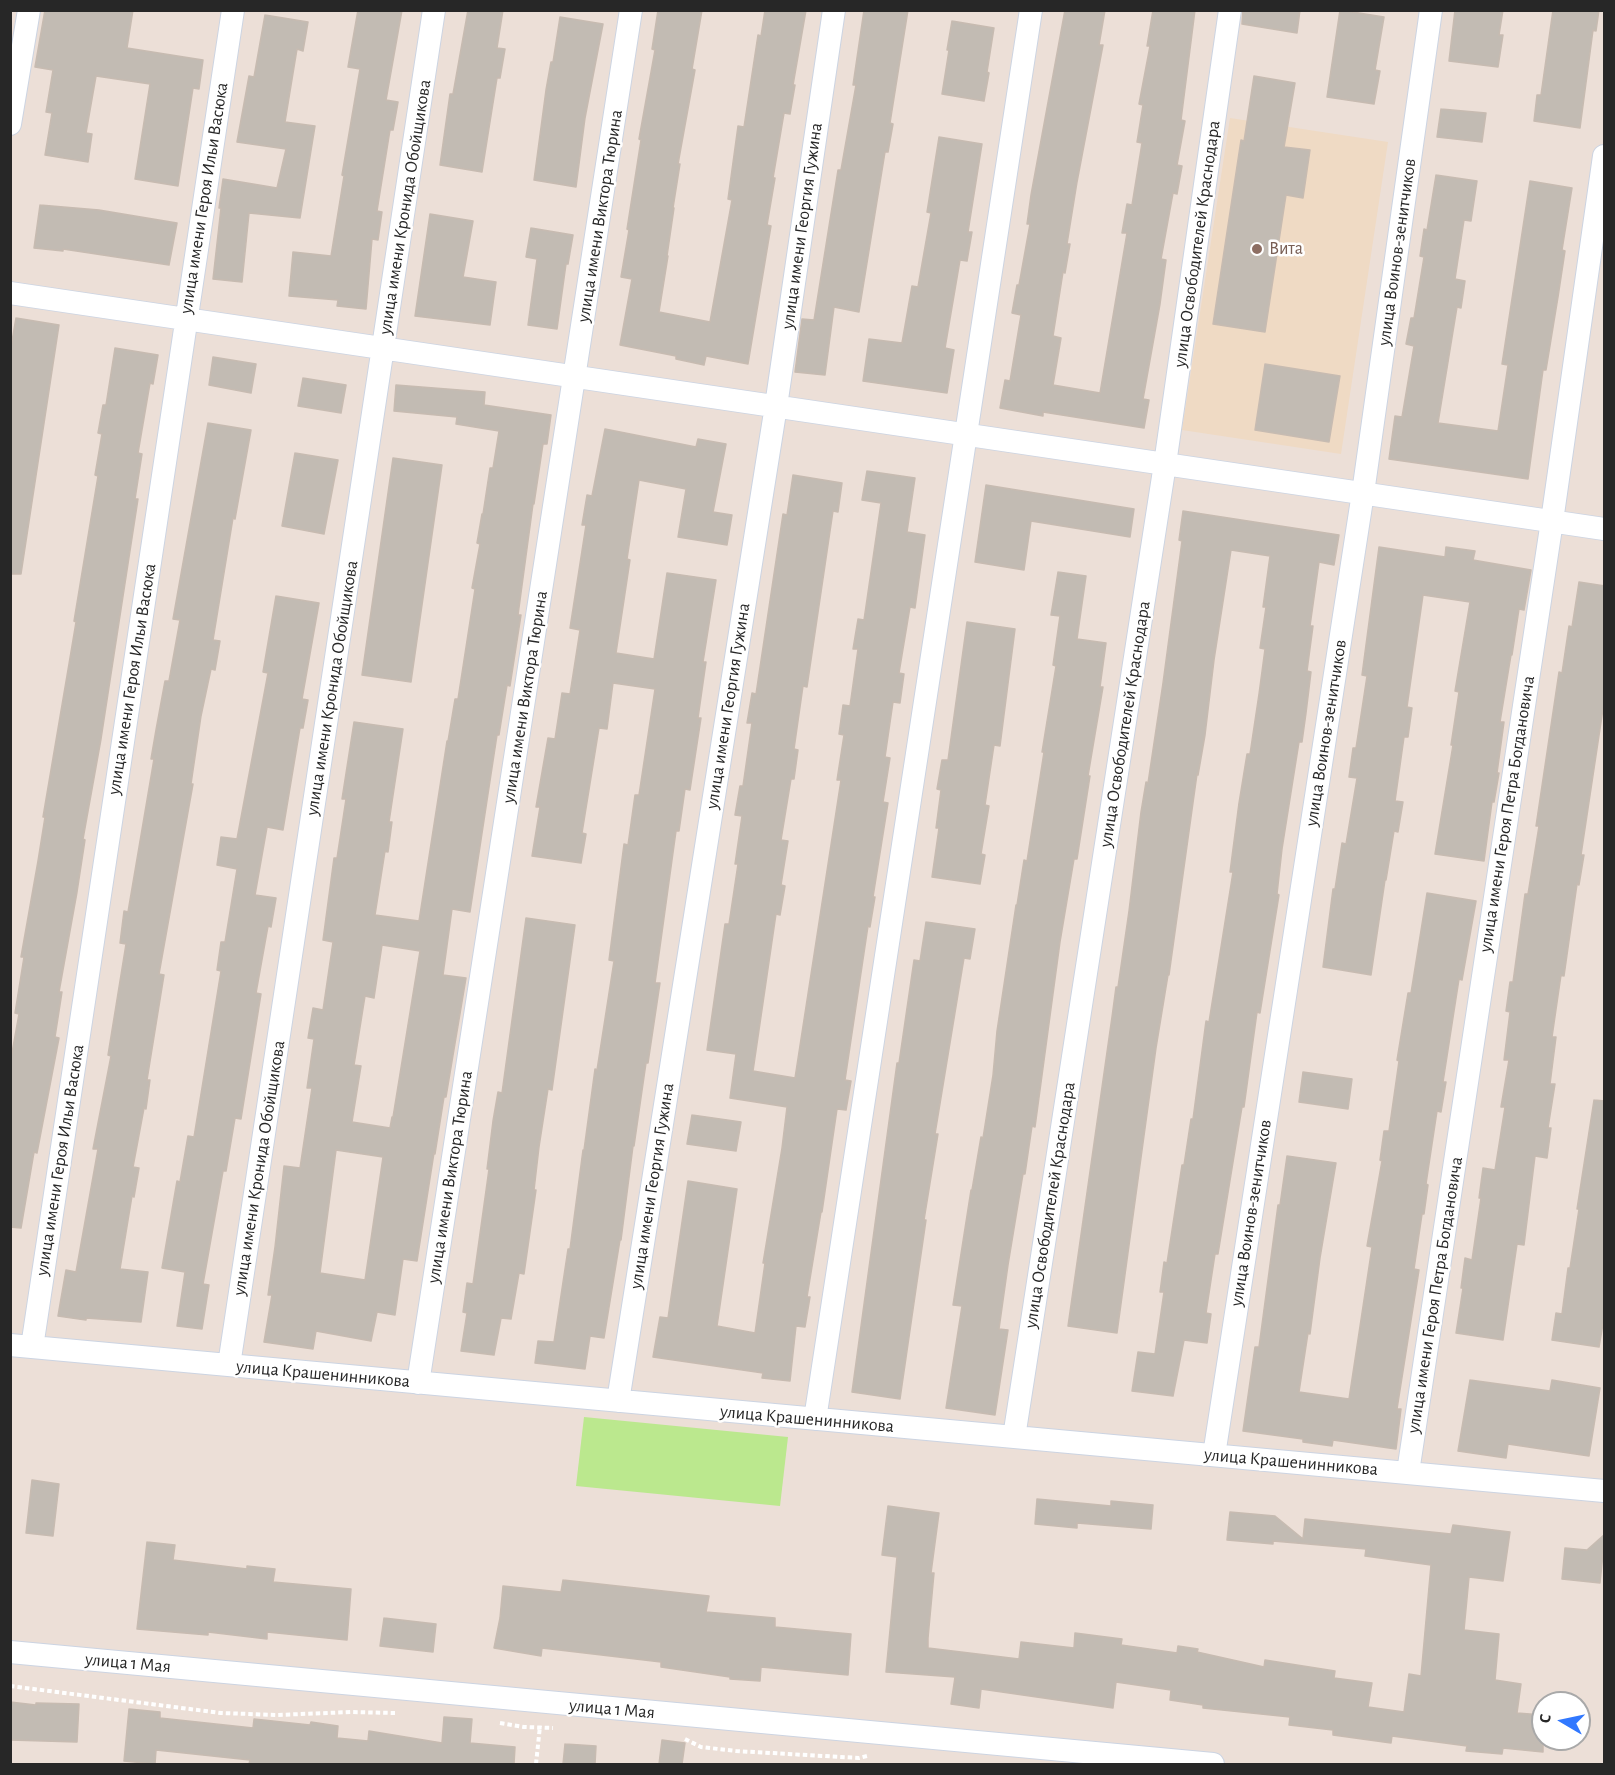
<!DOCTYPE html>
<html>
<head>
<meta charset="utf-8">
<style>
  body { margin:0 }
  #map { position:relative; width:1615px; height:1775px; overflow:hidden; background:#ecdfd7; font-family:"Alegreya Sans",sans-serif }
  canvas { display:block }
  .frame { position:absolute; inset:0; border:12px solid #272727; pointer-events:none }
  .north { position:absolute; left:1531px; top:1691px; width:60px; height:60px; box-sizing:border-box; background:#fff; border:2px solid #a9a9a9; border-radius:50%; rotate:279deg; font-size:16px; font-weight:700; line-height:24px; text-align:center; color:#272727 }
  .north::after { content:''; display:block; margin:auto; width:21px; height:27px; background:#3178ff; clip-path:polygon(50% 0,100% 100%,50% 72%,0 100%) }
</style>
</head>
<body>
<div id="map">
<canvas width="1615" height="1775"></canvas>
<div class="frame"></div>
<div class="north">С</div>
</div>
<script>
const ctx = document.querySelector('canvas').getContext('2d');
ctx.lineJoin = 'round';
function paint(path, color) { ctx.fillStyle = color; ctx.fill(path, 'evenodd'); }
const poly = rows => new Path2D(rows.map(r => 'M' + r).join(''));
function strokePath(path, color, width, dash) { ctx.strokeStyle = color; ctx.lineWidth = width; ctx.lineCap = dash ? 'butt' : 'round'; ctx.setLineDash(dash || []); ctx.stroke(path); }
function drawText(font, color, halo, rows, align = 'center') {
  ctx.font = font + ' "Alegreya Sans",sans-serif'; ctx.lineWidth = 5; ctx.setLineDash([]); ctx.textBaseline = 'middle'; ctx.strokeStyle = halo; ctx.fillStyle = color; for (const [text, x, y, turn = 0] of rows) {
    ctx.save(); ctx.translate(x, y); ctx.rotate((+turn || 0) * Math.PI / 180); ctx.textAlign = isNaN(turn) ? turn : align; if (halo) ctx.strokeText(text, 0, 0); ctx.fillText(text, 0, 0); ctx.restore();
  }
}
paint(poly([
  [1230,118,1388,142,1341,454,1182,430]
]), '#efdac4');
paint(poly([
  [584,1417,788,1437,780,1506,576,1486]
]), '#bbe88e');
const building = poly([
  [45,10,133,10,127,48,203,60,199,89,193,88,178,186,135,179,150,84,96,76,86,133,92,134,88,162,45,155,52,113,46,112,53,70,35,67,45,10],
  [358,10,402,10,386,100,398,102,393,130,390,130,377,211,382,212,378,240,372,239,366,309,337,306,338,300,289,296,293,252,331,256,344,176,342,175,360,69,348,67,358,10],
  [468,10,503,10,497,48,505,49,500,78,497,78,482,172,440,165,450,94,453,94,468,10],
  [658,10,702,10,692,69,695,70,678,164,680,164,673,208,674,208,667,256,668,256,659,312,710,322,732,200,728,199,738,126,744,127,758,35,761,36,765,10,806,10,793,85,795,85,790,114,784,113,773,178,775,178,767,225,771,226,748,364,706,356,704,365,676,359,676,356,620,345,632,279,621,277,629,230,627,229,641,140,639,139,655,50,652,49,658,10],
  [864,10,908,10,890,123,893,124,888,152,885,152,859,312,834,307,825,375,795,372,802,319,814,320,838,170,841,170,856,85,853,85,864,10],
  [1065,10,1105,10,1099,45,1103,45,1077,182,1067,244,1070,244,1065,273,1063,272,1053,336,1061,338,1053,385,1100,393,1127,233,1122,233,1127,204,1132,205,1142,143,1137,142,1143,105,1139,104,1150,46,1147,46,1153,10,1195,10,1181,120,1185,121,1177,165,1182,166,1177,194,1173,193,1161,259,1166,260,1160,304,1143,399,1149,400,1144,428,1043,412,1043,416,1000,408,1005,380,1010,381,1021,315,1012,313,1017,285,1019,285,1030,224,1027,224,1031,195,1065,10],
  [1243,10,1300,10,1297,33,1242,24,1243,10],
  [1340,10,1384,17,1375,70,1380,71,1374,104,1327,97,1340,10],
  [1455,10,1503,10,1499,35,1503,35,1498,67,1449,61,1455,10],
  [1553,10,1599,10,1596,31,1593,30,1580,128,1534,121,1537,95,1541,95,1553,10],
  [265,15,308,22,303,51,297,49,285,122,315,126,300,218,249,213,242,282,213,279,221,208,219,208,223,179,277,188,286,149,237,142,249,76,254,77,265,15],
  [560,17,603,24,585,118,576,187,534,180,546,90,551,62,553,62,560,17],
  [952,21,994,28,987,72,989,73,984,101,942,94,949,50,947,50,952,21],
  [1254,76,1295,83,1284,147,1310,150,1303,198,1286,195,1265,332,1213,324,1241,140,1244,141,1254,76],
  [1441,109,1486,113,1482,142,1437,137,1441,109],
  [939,137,982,144,968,232,972,232,967,261,960,260,945,348,954,350,947,393,863,381,869,339,902,343,912,286,918,287,931,213,927,212,939,137],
  [1436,175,1477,181,1471,221,1464,220,1455,279,1465,281,1461,308,1457,307,1438,423,1498,431,1508,365,1502,364,1530,181,1572,188,1562,250,1565,251,1558,297,1546,370,1543,370,1528,479,1389,459,1395,416,1402,417,1414,346,1406,344,1411,318,1414,318,1424,257,1420,256,1424,229,1427,230,1436,175],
  [40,205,99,210,177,223,169,265,63,249,63,251,34,248,40,205],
  [430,214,473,221,463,277,496,282,490,325,415,316,430,214],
  [531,228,573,235,568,264,566,264,557,329,528,325,537,259,526,257,531,228],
  [16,318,59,325,21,574,10,574,10,353,16,318],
  [115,348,158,355,153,384,150,383,138,453,142,454,135,499,138,499,101,739,83,839,85,840,77,892,59,992,62,992,55,1037,59,1038,37,1153,34,1152,21,1228,10,1227,10,1064,19,1014,15,1013,24,957,21,957,38,861,45,817,43,817,69,664,76,622,74,621,98,476,95,475,102,434,98,433,103,405,106,405,115,348],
  [213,357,256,364,251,393,209,385,213,357],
  [1265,364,1340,376,1329,442,1255,430,1265,364],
  [303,378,346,385,341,413,298,406,303,378],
  [396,385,485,392,484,405,551,415,547,444,543,444,534,504,533,504,518,615,521,615,510,686,507,685,499,735,497,735,470,912,452,909,443,975,466,978,446,1097,444,1097,435,1154,434,1153,417,1261,403,1259,395,1315,377,1312,371,1341,316,1331,313,1349,264,1342,272,1295,268,1295,275,1247,284,1166,300,1168,312,1088,307,1088,314,1039,308,1038,313,1008,323,1010,333,942,323,940,334,858,337,858,346,799,342,799,354,722,403,729,389,822,392,822,388,852,385,851,375,915,419,921,447,741,448,741,455,699,458,699,475,589,472,588,480,544,477,543,482,514,483,514,490,468,493,468,499,431,456,424,457,417,394,411,396,385],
  [382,945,420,951,393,1117,392,1117,390,1128,352,1122,361,1066,354,1065,365,996,374,998,382,945],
  [336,1150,383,1157,365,1280,320,1273,336,1150],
  [208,423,251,430,235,519,233,518,213,640,220,641,215,670,211,669,201,716,191,784,193,784,159,974,164,975,147,1080,150,1080,146,1109,144,1108,133,1167,139,1168,134,1197,132,1196,120,1269,148,1272,141,1322,86,1318,86,1320,58,1316,66,1270,76,1272,98,1149,93,1149,111,1056,108,1055,126,944,120,943,124,911,128,912,154,759,151,759,156,730,165,681,169,681,180,620,173,619,208,423],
  [605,429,696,447,698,439,726,444,713,512,732,515,727,545,678,537,686,489,639,480,627,559,630,560,616,653,654,659,667,573,716,580,703,662,706,662,698,718,701,718,690,790,685,789,679,831,676,831,655,983,660,983,648,1063,646,1063,634,1146,633,1146,621,1240,620,1240,604,1338,590,1336,585,1369,535,1363,538,1341,554,1342,568,1249,570,1249,583,1150,584,1150,595,1069,597,1070,614,961,609,960,624,844,628,845,635,795,639,795,655,689,613,683,607,729,599,728,582,833,586,834,581,863,532,856,540,807,536,807,548,738,555,739,562,693,570,694,580,630,570,628,586,525,582,525,587,495,592,496,605,429],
  [295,453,338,460,324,534,282,526,295,453],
  [393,458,442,465,411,682,362,675,393,458],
  [867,471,915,478,907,532,925,535,915,608,910,607,899,673,904,674,900,703,893,702,885,757,890,758,883,802,888,803,873,897,875,897,870,927,868,926,845,1080,851,1081,846,1110,837,1109,822,1212,821,1212,807,1297,810,1297,805,1327,796,1326,790,1381,762,1378,763,1373,653,1357,660,1317,668,1318,688,1181,737,1189,717,1326,755,1333,765,1263,763,1263,782,1148,787,1107,730,1098,736,1054,707,1050,725,924,729,924,738,864,735,864,742,816,735,815,740,786,743,786,752,723,747,723,752,693,756,694,783,514,787,515,793,475,842,483,838,512,833,511,807,687,803,686,794,749,798,750,794,779,791,779,781,840,788,841,781,885,785,886,780,915,776,914,753,1071,795,1078,841,780,837,780,844,735,839,734,843,705,850,706,858,649,853,649,858,619,864,620,881,503,862,500,867,471],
  [986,485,1134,509,1130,537,1031,521,1024,570,975,562,986,485],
  [1183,511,1339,535,1334,565,1319,562,1310,626,1313,626,1307,671,1311,672,1306,713,1302,742,1299,742,1282,849,1277,894,1279,895,1260,1013,1257,1012,1244,1107,1242,1107,1218,1254,1215,1254,1206,1313,1211,1314,1207,1343,1184,1340,1173,1396,1132,1391,1138,1352,1155,1354,1164,1292,1160,1292,1164,1262,1167,1263,1182,1165,1184,1165,1191,1119,1193,1119,1206,1021,1209,1022,1233,872,1230,872,1239,803,1247,754,1250,754,1259,694,1265,649,1260,648,1266,607,1263,607,1270,556,1231,550,1214,660,1205,735,1198,775,1197,774,1169,975,1168,975,1156,1048,1117,1333,1068,1326,1112,1017,1116,987,1118,987,1129,911,1141,812,1146,782,1148,783,1163,683,1182,541,1179,540,1183,511],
  [1379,547,1445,557,1446,547,1475,551,1473,560,1531,570,1524,610,1519,609,1512,655,1511,655,1500,722,1504,722,1497,773,1499,773,1494,802,1492,802,1484,861,1435,854,1453,745,1451,745,1459,692,1455,691,1470,602,1423,595,1407,707,1412,708,1408,737,1404,737,1395,801,1403,802,1398,832,1394,831,1386,880,1385,880,1371,975,1323,967,1333,889,1335,889,1342,843,1346,844,1357,778,1349,777,1353,748,1356,748,1367,676,1362,675,1379,547],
  [1058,572,1086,576,1077,639,1106,643,1100,687,1103,687,1088,776,1090,776,1077,859,1074,859,1060,942,1035,1127,1032,1126,1025,1174,1023,1174,1008,1265,999,1329,1008,1330,995,1415,946,1408,962,1306,953,1305,971,1190,972,1190,981,1137,983,1138,993,1075,997,1031,1016,905,1017,905,1024,860,1027,861,1044,752,1042,752,1056,666,1053,665,1060,616,1051,615,1058,572],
  [1579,582,1605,586,1605,709,1603,709,1581,855,1584,855,1579,885,1577,884,1564,976,1561,975,1552,1037,1556,1037,1550,1084,1555,1084,1548,1128,1551,1128,1547,1158,1535,1156,1524,1245,1517,1244,1503,1340,1456,1333,1463,1288,1461,1288,1465,1258,1472,1260,1481,1198,1479,1198,1483,1168,1495,1170,1505,1107,1501,1107,1509,1060,1504,1060,1510,1012,1506,1011,1510,982,1513,982,1525,894,1528,894,1539,826,1536,826,1559,672,1562,673,1569,626,1572,627,1579,582],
  [276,596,319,603,302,699,308,700,303,728,300,728,283,830,267,827,255,895,276,898,271,927,268,926,256,993,261,994,241,1119,235,1118,226,1171,223,1171,203,1284,209,1285,202,1329,177,1326,185,1272,162,1268,177,1181,180,1182,188,1136,194,1137,221,971,217,970,221,942,225,942,237,869,217,865,221,837,237,839,268,673,263,672,276,596],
  [967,622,1015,629,1000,746,994,745,985,805,989,806,981,854,985,855,980,884,932,877,939,828,936,828,941,790,937,789,942,760,948,760,967,622],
  [1427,893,1476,901,1462,980,1459,979,1443,1082,1446,1082,1441,1112,1437,1111,1426,1184,1428,1185,1424,1214,1422,1214,1414,1269,1419,1270,1397,1409,1401,1409,1396,1449,1333,1440,1332,1446,1303,1442,1303,1439,1243,1431,1255,1347,1259,1347,1278,1205,1280,1205,1287,1156,1336,1163,1320,1258,1310,1334,1308,1333,1299,1392,1349,1399,1372,1247,1367,1246,1382,1161,1380,1160,1384,1131,1389,1131,1399,1061,1397,1060,1408,993,1411,993,1427,893],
  [526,918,575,925,552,1090,548,1089,539,1147,534,1190,536,1190,524,1274,519,1273,511,1319,501,1318,494,1355,461,1351,467,1313,463,1312,467,1283,473,1284,489,1169,487,1169,493,1121,498,1092,502,1093,526,918],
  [926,922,975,929,970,959,964,958,935,1134,938,1134,924,1220,926,1220,900,1399,852,1392,897,1063,899,1063,914,960,920,961,926,922],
  [1303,1072,1352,1079,1348,1109,1299,1102,1303,1072],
  [1594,1100,1605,1101,1605,1312,1599,1347,1552,1340,1556,1313,1562,1314,1568,1268,1570,1268,1579,1209,1577,1209,1594,1100],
  [692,1115,741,1122,736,1151,687,1144,692,1115],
  [1470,1380,1550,1391,1552,1380,1600,1388,1589,1456,1508,1444,1506,1458,1458,1451,1470,1380],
  [32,1480,59,1484,53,1536,26,1533,32,1480],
  [1037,1499,1111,1506,1111,1501,1153,1505,1151,1529,1077,1523,1077,1528,1035,1524,1037,1499],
  [888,1506,939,1513,931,1573,934,1573,928,1638,928,1648,1019,1659,1021,1642,1074,1648,1075,1633,1122,1639,1121,1645,1177,1653,1178,1646,1198,1649,1197,1652,1264,1667,1265,1660,1335,1671,1334,1678,1372,1683,1368,1707,1404,1712,1409,1674,1421,1676,1431,1565,1365,1556,1366,1549,1273,1541,1273,1544,1227,1540,1230,1512,1275,1516,1303,1539,1305,1519,1451,1534,1453,1525,1510,1532,1503,1581,1469,1577,1464,1630,1499,1634,1495,1680,1521,1684,1517,1713,1543,1715,1543,1752,1503,1748,1502,1754,1466,1751,1467,1746,1392,1736,1391,1743,1333,1735,1333,1730,1289,1725,1290,1717,1203,1708,1203,1705,1170,1700,1171,1690,1116,1682,1113,1708,981,1689,979,1708,951,1704,955,1677,886,1672,897,1557,882,1555,888,1506],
  [1605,1534,1600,1583,1562,1579,1565,1548,1587,1550,1605,1534],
  [147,1542,175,1545,173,1560,247,1569,247,1566,275,1569,273,1582,351,1589,347,1640,267,1632,267,1639,208,1632,208,1635,137,1629,147,1542],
  [563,1580,709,1596,706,1612,775,1618,775,1627,851,1634,848,1675,761,1667,760,1681,730,1679,730,1677,661,1667,661,1662,542,1648,541,1656,494,1648,500,1618,503,1586,561,1592,563,1580],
  [384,1618,436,1624,433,1652,380,1646,384,1618],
  [10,1702,36,1705,36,1703,79,1704,77,1742,10,1740,10,1702],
  [129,1709,160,1712,160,1718,253,1728,254,1719,310,1725,311,1722,338,1726,337,1738,368,1741,369,1731,442,1743,444,1717,472,1719,470,1743,515,1747,514,1764,249,1764,250,1760,156,1750,155,1764,124,1761,129,1709],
  [662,1740,685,1743,682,1764,659,1764,662,1740],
  [565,1744,596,1746,595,1764,563,1764,565,1744]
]);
paint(building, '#c2bbb3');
strokePath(building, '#c7bbb1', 1.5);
const minor = poly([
  [10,124,29,10],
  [10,293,1604,529],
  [10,1345,1604,1491],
  [32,1347,233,10],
  [229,1365,434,10],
  [418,1383,631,10],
  [618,1401,776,406,834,10],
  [815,1419,1031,10],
  [1014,1437,1165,464,1230,10],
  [1214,1455,1363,493,1431,10],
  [1408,1472,1552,521,1604,156],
  [10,1652,1213,1764]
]);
strokePath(minor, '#ccd4e2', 24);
strokePath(poly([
  [10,1686,221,1713,277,1715,351,1712,395,1713],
  [500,1723,524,1727,553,1728],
  [685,1739,701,1747,736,1751,859,1758,867,1756],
  [536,1764,540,1726]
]), '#fff', 4, [4.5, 3]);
strokePath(minor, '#fff', 22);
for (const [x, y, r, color] of [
  [1257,249,6,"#8d6e63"]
]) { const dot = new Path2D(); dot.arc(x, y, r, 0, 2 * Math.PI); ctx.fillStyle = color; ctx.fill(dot); strokePath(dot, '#fff', 2); }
drawText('18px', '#272727', '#fff', [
  ["улица имени Героя Ильи Васюка",204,198,-81],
  ["улица имени Кронида Обойщикова",405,207,-81],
  ["улица имени Виктора Тюрина",600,216,-81],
  ["улица имени Георгия Гужина",802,226,-82],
  ["улица Освободителей Краснодара",1197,244,-82],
  ["улица Воинов-зенитчиков",1397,252,-82],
  ["улица имени Героя Ильи Васюка",132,679,-81],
  ["улица имени Кронида Обойщикова",332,688,-81],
  ["улица имени Виктора Тюрина",525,697,-81],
  ["улица имени Георгия Гужина",728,706,-81],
  ["улица Освободителей Краснодара",1125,724,-81],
  ["улица Воинов-зенитчиков",1326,733,-81],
  ["улица имени Героя Петра Богдановича",1507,814,-81],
  ["улица имени Героя Ильи Васюка",60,1160,-81],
  ["улица имени Кронида Обойщикова",259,1168,-81],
  ["улица имени Виктора Тюрина",450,1177,-81],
  ["улица имени Георгия Гужина",652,1186,-81],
  ["улица Освободителей Краснодара",1050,1205,-81],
  ["улица Воинов-зенитчиков",1251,1213,-81],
  ["улица имени Героя Петра Богдановича",1435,1295,-81],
  ["улица Крашенинникова",323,1374,5],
  ["улица Крашенинникова",807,1419,5],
  ["улица Крашенинникова",1291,1462,5],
  ["улица 1 Мая",128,1663,5],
  ["улица 1 Мая",612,1709,5]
]);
drawText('18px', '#785e54', '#fff', [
  ["Вита",1269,249]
], 'left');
</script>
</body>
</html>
